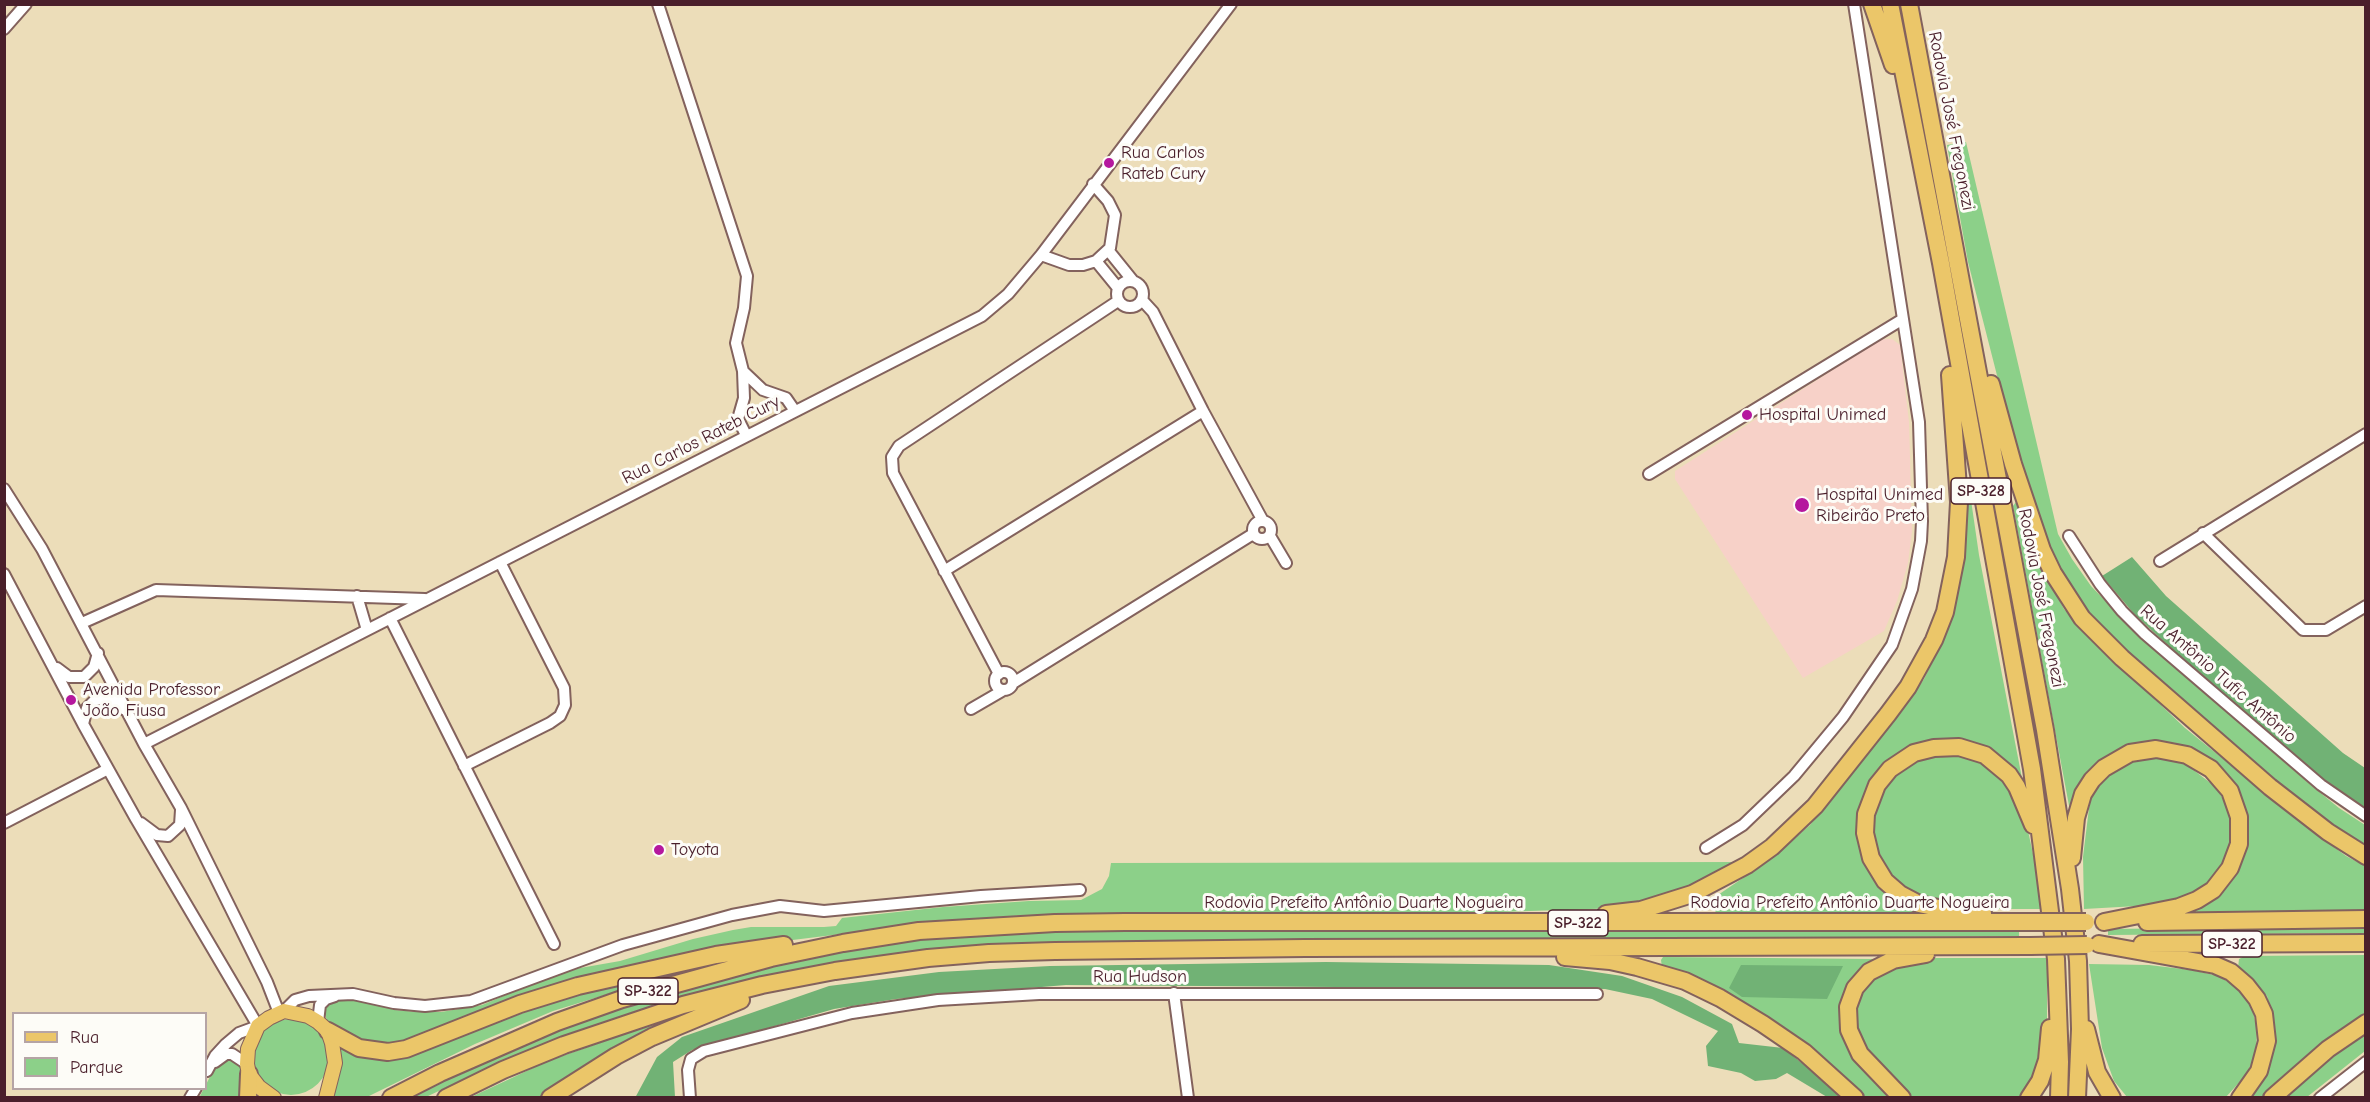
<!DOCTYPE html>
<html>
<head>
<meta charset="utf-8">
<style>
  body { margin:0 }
  #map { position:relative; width:2370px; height:1102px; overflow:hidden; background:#ecddb9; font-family:"Comic Neue",sans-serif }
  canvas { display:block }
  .frame { position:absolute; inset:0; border:6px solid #4a1f2b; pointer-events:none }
  .legend { position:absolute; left:12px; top:1012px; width:195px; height:78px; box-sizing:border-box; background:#fdfcf7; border:2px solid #b5a4a5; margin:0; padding:8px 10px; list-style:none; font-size:18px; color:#4a1f2b }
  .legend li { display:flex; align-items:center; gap:12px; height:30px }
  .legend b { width:30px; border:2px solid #b5a4a5 }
</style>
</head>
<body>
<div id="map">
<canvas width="2370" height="1102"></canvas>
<div class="frame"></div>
<ul class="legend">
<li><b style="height:8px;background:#ebc669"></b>Rua</li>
<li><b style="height:16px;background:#8cd089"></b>Parque</li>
</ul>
</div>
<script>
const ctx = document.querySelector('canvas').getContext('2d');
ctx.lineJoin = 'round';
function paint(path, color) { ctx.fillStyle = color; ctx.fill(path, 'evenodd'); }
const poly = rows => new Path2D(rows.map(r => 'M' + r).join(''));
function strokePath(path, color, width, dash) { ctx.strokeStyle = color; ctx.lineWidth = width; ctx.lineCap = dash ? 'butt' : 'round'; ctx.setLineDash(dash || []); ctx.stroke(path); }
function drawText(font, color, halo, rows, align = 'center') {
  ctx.font = font + ' "Comic Neue",sans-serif'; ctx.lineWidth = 6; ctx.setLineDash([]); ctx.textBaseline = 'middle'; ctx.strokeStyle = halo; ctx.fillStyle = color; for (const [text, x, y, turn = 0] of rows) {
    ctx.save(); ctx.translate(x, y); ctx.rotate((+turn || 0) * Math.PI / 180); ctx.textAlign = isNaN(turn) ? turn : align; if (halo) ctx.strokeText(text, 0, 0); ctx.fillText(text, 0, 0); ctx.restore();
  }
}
paint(poly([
  [1885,339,1892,339,1900,345,1909,422,1912,531,1908,563,1897,601,1884,631,1803,678,1675,479,1675,471,1878,341]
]), '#f7d1c8');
paint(poly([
  [1966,142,2058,534,2072,559,2091,586,2140,637,2312,786,2339,808,2365,825,2365,852,2348,842,2128,659,2065,586,2023,477,1968,262,1947,145],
  [1963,473,1966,475,1971,500,1979,555,2025,794,1976,746,1884,766,1859,842,1916,912,1912,915,1717,915,1714,908,1715,897,1768,861,1810,825,1838,788,1902,711,1924,679,1945,636,1957,599,1964,551],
  [2016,502,2019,505,2033,552,2064,609,2082,630,2185,728,2306,826,2346,856,2365,866,2365,911,2189,914,2186,912,2218,893,2245,818,2202,755,2176,743,2145,742,2123,750,2070,811,2013,506],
  [1922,754,1972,754,2009,782,2025,817,2045,909,1972,909,1922,901,1894,882,1878,859,1870,824,1881,785],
  [2156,757,2187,765,2217,788,2231,815,2231,845,2216,876,2192,895,2155,905,2084,909,2083,857,2090,800,2106,776,2132,761],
  [1744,862,1716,878,1621,908,1500,912,1081,913,1012,916,947,921,760,944,718,950,396,1046,364,1044,328,1023,324,1012,330,1002,339,999,365,1001,395,1010,417,1012,441,1012,482,1005,542,980,580,968,620,961,693,939,733,930,751,927,824,927,836,926,842,918,943,907,1029,901,1081,900,1102,889,1109,876,1111,863],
  [2366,926,2365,933,2108,935,2108,929],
  [1020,930,1773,932,2019,930,2019,936,1021,944,925,950,781,973,638,1010,513,1056,426,1097,405,1098,588,1016,779,962,923,938],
  [2365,955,2365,1017,2306,1059,2264,1097,2247,1097,2269,1061,2275,1025,2267,996,2238,968,2239,959,2245,956],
  [1663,957,1874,959,1860,969,1850,981,1844,1018,1896,1097,1861,1097,1662,967,1661,960],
  [1919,958,2047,958,2047,1030,2044,1058,2030,1087,2021,1097,1912,1097,1882,1069,1857,1038,1855,1002,1867,980],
  [705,964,553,1011,475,1044,367,1097,333,1098,341,1062,338,1045,390,1060,410,1057,479,1029,584,991],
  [2089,964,2149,965,2191,970,2219,976,2237,988,2252,1007,2257,1030,2256,1055,2245,1076,2226,1097,2127,1097,2114,1081,2102,1048],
  [680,1017,573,1076,540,1097,469,1098,548,1061,625,1034],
  '253 1057a38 38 0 1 1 76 0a38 38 0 1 1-76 0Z',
  [2365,1027,2365,1051,2307,1097,2277,1098],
  [230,1058,241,1064,244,1071,242,1097,199,1098,213,1071,222,1062]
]), '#8cd089');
paint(poly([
  [2132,557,2166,596,2343,753,2365,768,2365,809,2322,778,2184,660,2135,615,2102,576],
  [1326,962,1549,965,1622,976,1682,997,1732,1024,1739,1043,1783,1048,1844,1097,1827,1097,1787,1073,1776,1079,1755,1081,1741,1073,1708,1066,1706,1046,1718,1031,1652,999,1605,989,1066,985,896,999,834,1009,692,1050,673,1062,675,1097,635,1098,657,1057,682,1037,829,986,939,972,1050,966],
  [1741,965,1843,966,1827,999,1742,997,1729,988]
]), '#71b275');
const minor = poly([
  [658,4,747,276,744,308,736,343,743,371,744,398,738,419,746,435],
  [4,29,26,4],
  [1108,250,1133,281],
  [1041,255,1069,265,1083,265,1096,261,1110,248,1115,215,1108,201,1093,184],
  [1096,261,1118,288],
  '1117 294a13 13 0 1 1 26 0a13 13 0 1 1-26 0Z',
  [1142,300,1153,312,1203,411,1263,521],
  [743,371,763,390,786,398,795,411],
  [1649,474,1903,319],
  [4,489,42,549,144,744,181,808,267,982,279,1013],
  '1253 530a9 9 0 1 1 18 0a9 9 0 1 1-18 0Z',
  [2203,533,2303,630,2326,630,2366,606],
  [1270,536,1286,563],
  [2069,536,2100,584,2122,611,2145,634,2321,785,2366,816],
  [2160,561,2366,434],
  [944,571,1203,411],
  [4,574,83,724,136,819,258,1026,239,1033,226,1044,215,1056,207,1071],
  [357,596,367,630],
  [390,618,554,944],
  [82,623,156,590,425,599],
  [57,668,69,677,84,677,94,667,98,653],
  '995 681a9 9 0 1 1 18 0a9 9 0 1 1-18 0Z',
  [999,674,893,473,892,457,899,446,1118,301],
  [1013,683,1253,534],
  [971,709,1002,691],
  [83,724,87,708,96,699,113,700,125,710],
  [144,744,982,316,1008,294,1041,255,1231,4],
  [464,766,550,723,560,716,565,705,564,688,500,562],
  [4,823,108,769],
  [141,823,157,835,168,836,180,825,181,810],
  [1706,848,1743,825,1794,776,1843,717,1892,645,1912,589,1921,541,1922,521,1919,422,1854,4],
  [1174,993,1188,1098],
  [284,1011,295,1000,309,996,353,994,394,1003,425,1006,471,1001,623,945,732,915,780,906,824,911,981,896,1080,890],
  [318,1022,320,1005,326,999,335,996],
  [215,1062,226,1054,232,1054,247,1064],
  [190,1098,196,1088],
  [690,1098,688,1070,691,1059,704,1051,852,1013,938,1000,1039,994,1597,994],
  [2320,1098,2366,1062]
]);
const major = poly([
  [274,1098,259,1087,249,1074,247,1064,248,1049,258,1026,269,1018,284,1011,308,1016,318,1022,328,1031,332,1043,335,1063,326,1098]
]);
const highway = poly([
  [1872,4,1893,65],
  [1890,4,1941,263,2032,769,2056,959,2060,1062,2059,1098],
  [1909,4,2045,730,2070,889,2078,961,2080,1029,2077,1098],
  [1991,384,2013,464,2042,550,2053,573,2082,618,2122,658,2270,787,2328,832,2366,856],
  [2072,858,2076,818,2083,794,2092,780,2104,768,2130,753,2156,749,2187,755,2211,769,2230,791,2239,817,2239,844,2230,868,2213,890,2197,900,2179,907,2104,922],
  [1983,913,1943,909,1919,904,1900,894,1885,881,1871,858,1865,833,1866,814,1877,785,1890,769,1914,753,1934,748,1959,747,1985,755,2009,775,2017,787,2033,825],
  [1606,914,1641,910,1692,894,1747,865,1772,847,1815,806,1888,714,1908,687,1934,640,1945,612,1956,557,1959,502,1950,375],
  [2147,922,2366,919],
  [2099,944,2215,965,2231,972,2246,985,2257,999,2264,1014,2267,1041,2259,1071,2240,1098],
  [2142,944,2366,943],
  [1565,957,1610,961,1637,967,1685,981,1720,998,1763,1024,1804,1052,1855,1098],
  [2086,1029,2097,1072,2112,1098],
  [328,1031,359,1048,388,1052,406,1049,520,1004,578,986,716,955,784,945],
  [248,1098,249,1074],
  [391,1098,440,1073,557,1022,622,999,771,958,843,943,919,931,1055,923,1125,922,2031,922],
  [446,1098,503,1070,564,1045,683,1005,762,985,835,971,928,958,989,953,1055,951,1305,948,2030,946],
  [550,1098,616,1056,652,1037,741,1000],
  [1902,1098,1860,1054,1849,1030,1848,1007,1855,988,1869,972,1893,960,1926,954],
  [2029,1098,2040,1081,2047,1060,2050,1028],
  [2272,1098,2328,1049,2366,1023]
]);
strokePath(minor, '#83625d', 14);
strokePath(major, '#83625d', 16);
strokePath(highway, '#83625d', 20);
strokePath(minor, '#fff', 10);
strokePath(major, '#ebc669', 14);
strokePath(highway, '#ebc669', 16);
const highwayBridge = poly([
  [2031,922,2086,922],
  [2030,946,2087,945]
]);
strokePath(highwayBridge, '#83625d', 20, []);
strokePath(highwayBridge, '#ebc669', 16);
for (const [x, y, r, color] of [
  [1109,163,6,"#b5179e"],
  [1747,415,6,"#b5179e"],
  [1802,505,8,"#b5179e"],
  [71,700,6,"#b5179e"],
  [659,850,6,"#b5179e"]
]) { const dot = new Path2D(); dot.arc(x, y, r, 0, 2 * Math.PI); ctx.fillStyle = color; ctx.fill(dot); strokePath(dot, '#fdfcf7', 2); }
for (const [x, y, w] of [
  [1981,491,60],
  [1578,923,60],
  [2232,944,60],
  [648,991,60]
]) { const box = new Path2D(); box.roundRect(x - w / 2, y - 13, w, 26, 4.5); ctx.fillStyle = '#fdfcf7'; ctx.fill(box); strokePath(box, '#4a1f2b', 1.5); }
drawText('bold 16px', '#4a1f2b', null, [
  ["SP-328",1981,491],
  ["SP-322",1578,923],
  ["SP-322",2232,944],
  ["SP-322",648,991]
]);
drawText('18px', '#4a1f2b', '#fdfcf7', [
  ["Rodovia José Fregonezi",1951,121,79],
  ["Rua Carlos Rateb Cury",701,440,-27],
  ["Rodovia José Fregonezi",2041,598,79],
  ["Rua Antônio Tufic Antônio",2218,674,41],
  ["Rodovia Prefeito Antônio Duarte Nogueira",1364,903],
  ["Rodovia Prefeito Antônio Duarte Nogueira",1850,903],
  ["Rua Hudson",1140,977]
]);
drawText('18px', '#4a1f2b', '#fdfcf7', [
  ["Rua Carlos",1121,153],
  ["Rateb Cury",1121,174],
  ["Hospital Unimed",1759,415],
  ["Hospital Unimed",1816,495],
  ["Ribeirão Preto",1816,516],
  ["Avenida Professor",83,690],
  ["João Fiusa",83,711],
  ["Toyota",671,850]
], 'left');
</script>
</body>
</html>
